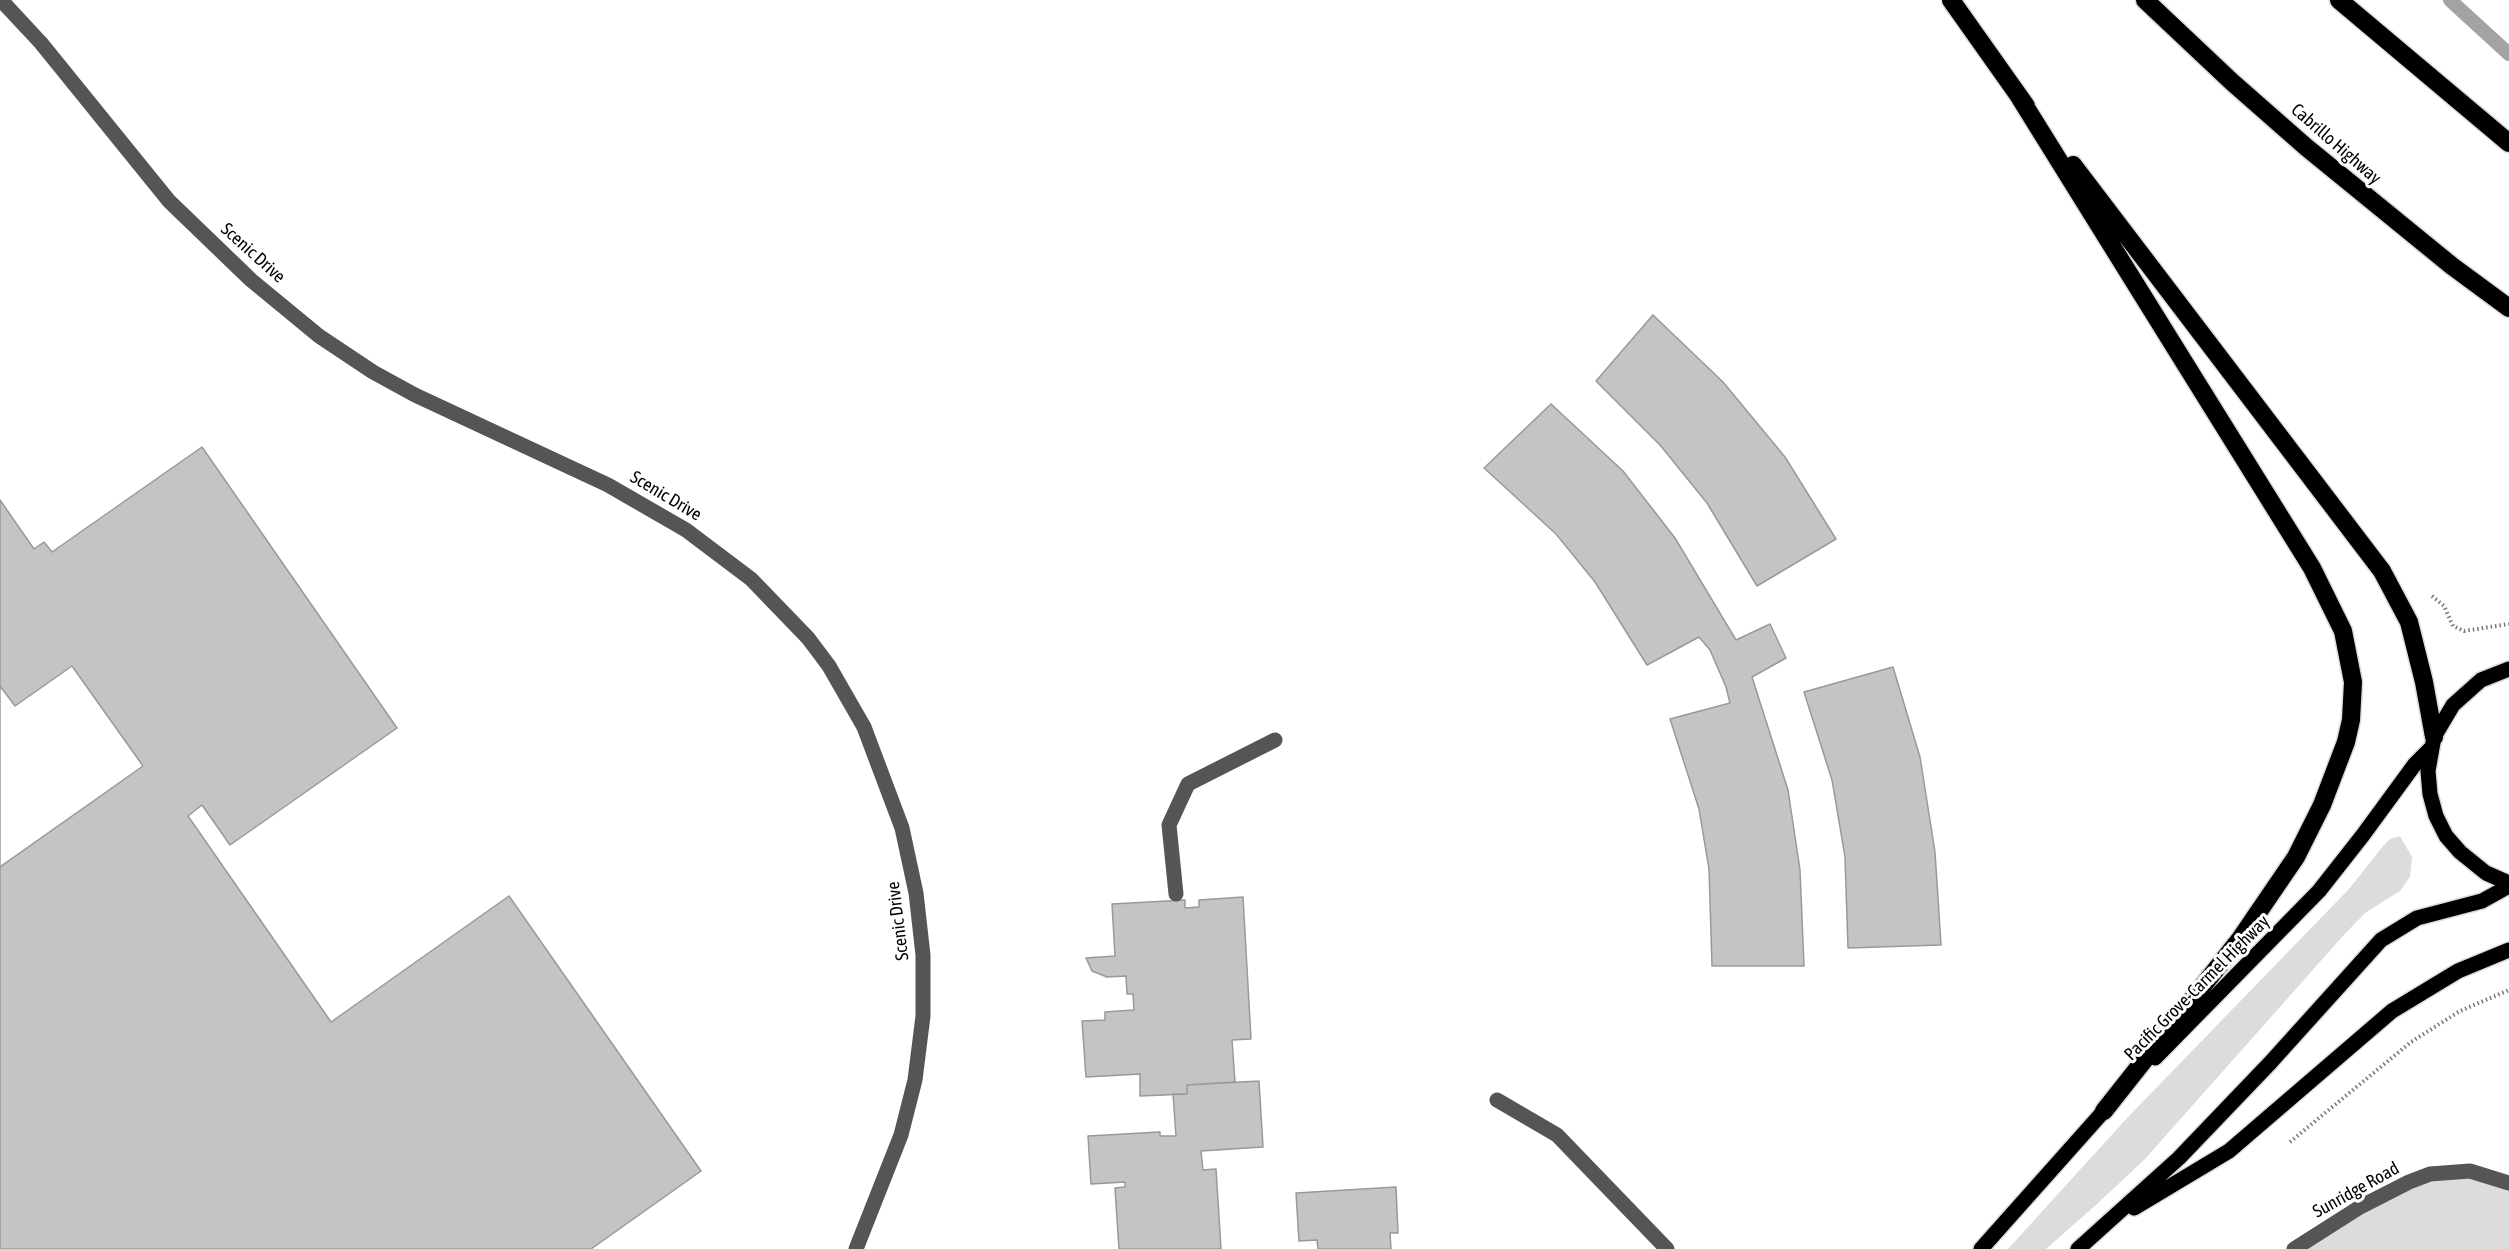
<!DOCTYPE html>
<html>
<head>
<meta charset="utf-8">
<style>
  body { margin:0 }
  canvas { display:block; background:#fff }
</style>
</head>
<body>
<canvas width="2509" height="1249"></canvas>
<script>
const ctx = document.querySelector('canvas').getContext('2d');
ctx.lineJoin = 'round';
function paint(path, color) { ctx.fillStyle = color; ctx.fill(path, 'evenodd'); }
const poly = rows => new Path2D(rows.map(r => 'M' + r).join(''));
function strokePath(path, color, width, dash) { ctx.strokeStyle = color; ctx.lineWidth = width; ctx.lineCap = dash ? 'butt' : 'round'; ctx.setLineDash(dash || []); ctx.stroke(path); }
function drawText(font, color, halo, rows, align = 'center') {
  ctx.font = font + ' "Asap Condensed",sans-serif'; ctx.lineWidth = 6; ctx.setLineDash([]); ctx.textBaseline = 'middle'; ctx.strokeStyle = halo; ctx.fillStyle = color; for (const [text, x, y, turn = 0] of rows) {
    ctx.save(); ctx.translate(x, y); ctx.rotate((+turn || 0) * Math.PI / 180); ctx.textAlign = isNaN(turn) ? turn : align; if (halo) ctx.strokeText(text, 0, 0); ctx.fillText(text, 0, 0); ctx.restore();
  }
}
paint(poly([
  [2400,836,2412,857,2410,877,2400,891,2365,913,2342,937,2145,1159,2097,1204,2046,1249,2008,1249,2128,1117,2349,889,2383,846,2390,839],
  [2449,1171,2509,1183,2509,1249,2294,1249,2320,1232]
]), '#dcdcdc');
strokePath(poly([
  [2450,0,2509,54]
]), '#a3a3a3', 14);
const building = poly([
  [1653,315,1723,382,1785,457,1836,539,1757,586,1707,503,1660,445,1596,381,1653,315],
  [1551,404,1623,471,1675,538,1736,640,1770,624,1786,658,1752,677,1788,790,1800,870,1804,966,1712,966,1709,869,1699,809,1670,719,1730,703,1726,687,1710,650,1699,637,1647,665,1595,582,1556,534,1484,468,1551,404],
  [202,447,397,728,230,845,202,805,188,816,331,1022,509,896,701,1171,591,1249,0,1249,0,500,34,549,44,542,52,552,202,447],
  [72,666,143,766,0,867,0,686,15,706,72,666],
  [1893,667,1920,757,1935,852,1941,945,1848,948,1845,857,1832,780,1804,692,1893,667],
  [1243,897,1251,1039,1232,1040,1235,1082,1187,1085,1187,1094,1140,1096,1140,1074,1086,1077,1082,1021,1105,1020,1105,1012,1134,1010,1133,994,1127,994,1126,976,1107,977,1092,971,1086,958,1115,956,1112,904,1185,900,1185,908,1199,907,1199,900,1243,897],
  [1259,1081,1263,1147,1201,1151,1203,1170,1216,1169,1221,1249,1119,1249,1115,1188,1125,1187,1125,1182,1091,1184,1088,1136,1160,1132,1160,1136,1176,1136,1173,1094,1187,1094,1187,1085,1259,1081],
  [1396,1187,1398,1233,1390,1233,1391,1249,1318,1249,1317,1240,1299,1241,1296,1193,1396,1187]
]);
paint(building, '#c4c4c4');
strokePath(building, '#999', 1.5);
const major = poly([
  [2509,669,2481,680,2453,705,2434,737,2428,771,2430,794,2436,816,2446,836,2460,852,2486,873,2509,883],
  [2155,1058,2319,891,2363,835,2415,764,2432,747],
  [2134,1208,2229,1151,2392,1011,2458,971,2509,950],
  [1981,1249,2111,1103],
  [2078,1249,2179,1158,2270,1063,2381,940,2417,918,2482,901,2509,886]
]);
const highway = poly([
  [1951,0,2026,106],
  [2145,0,2232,82,2306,147,2452,266,2509,308],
  [2339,0,2509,143],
  [2020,98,2312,568,2343,631,2353,682,2351,720,2346,742,2322,805,2296,857,2240,939,2104,1111],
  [2073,165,2382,571,2409,622,2424,682,2434,737]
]);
strokePath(major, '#dbdbdb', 18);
strokePath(highway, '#dbdbdb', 21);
strokePath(poly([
  [2432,596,2444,606,2453,626,2464,631,2509,624],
  [2290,1142,2411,1042,2460,1011,2509,990]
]), '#777', 4, [1.5, 3]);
strokePath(poly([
  [1,0,41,43,169,201,251,280,319,336,373,372,415,395,608,485,686,530,751,579,808,638,829,666,864,727,902,828,916,893,923,955,923,1016,915,1080,901,1135,856,1249],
  [1176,894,1169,825,1188,784,1275,740],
  [1497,1100,1557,1135,1667,1249],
  [2294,1249,2360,1207,2409,1182,2430,1174,2470,1171,2509,1183]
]), '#555', 15);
strokePath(major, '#000', 15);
strokePath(highway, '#000', 18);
drawText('18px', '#000', '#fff', [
  ["Cabrillo Highway",2336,144,41],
  ["Scenic Drive",253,253,42],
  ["Scenic Drive",666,496,31],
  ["Scenic Drive",898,921,-97],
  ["Pacific Grove-Carmel Highway",2197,988,-45],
  ["Sunridge Road",2356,1190,-29]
]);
</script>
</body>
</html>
